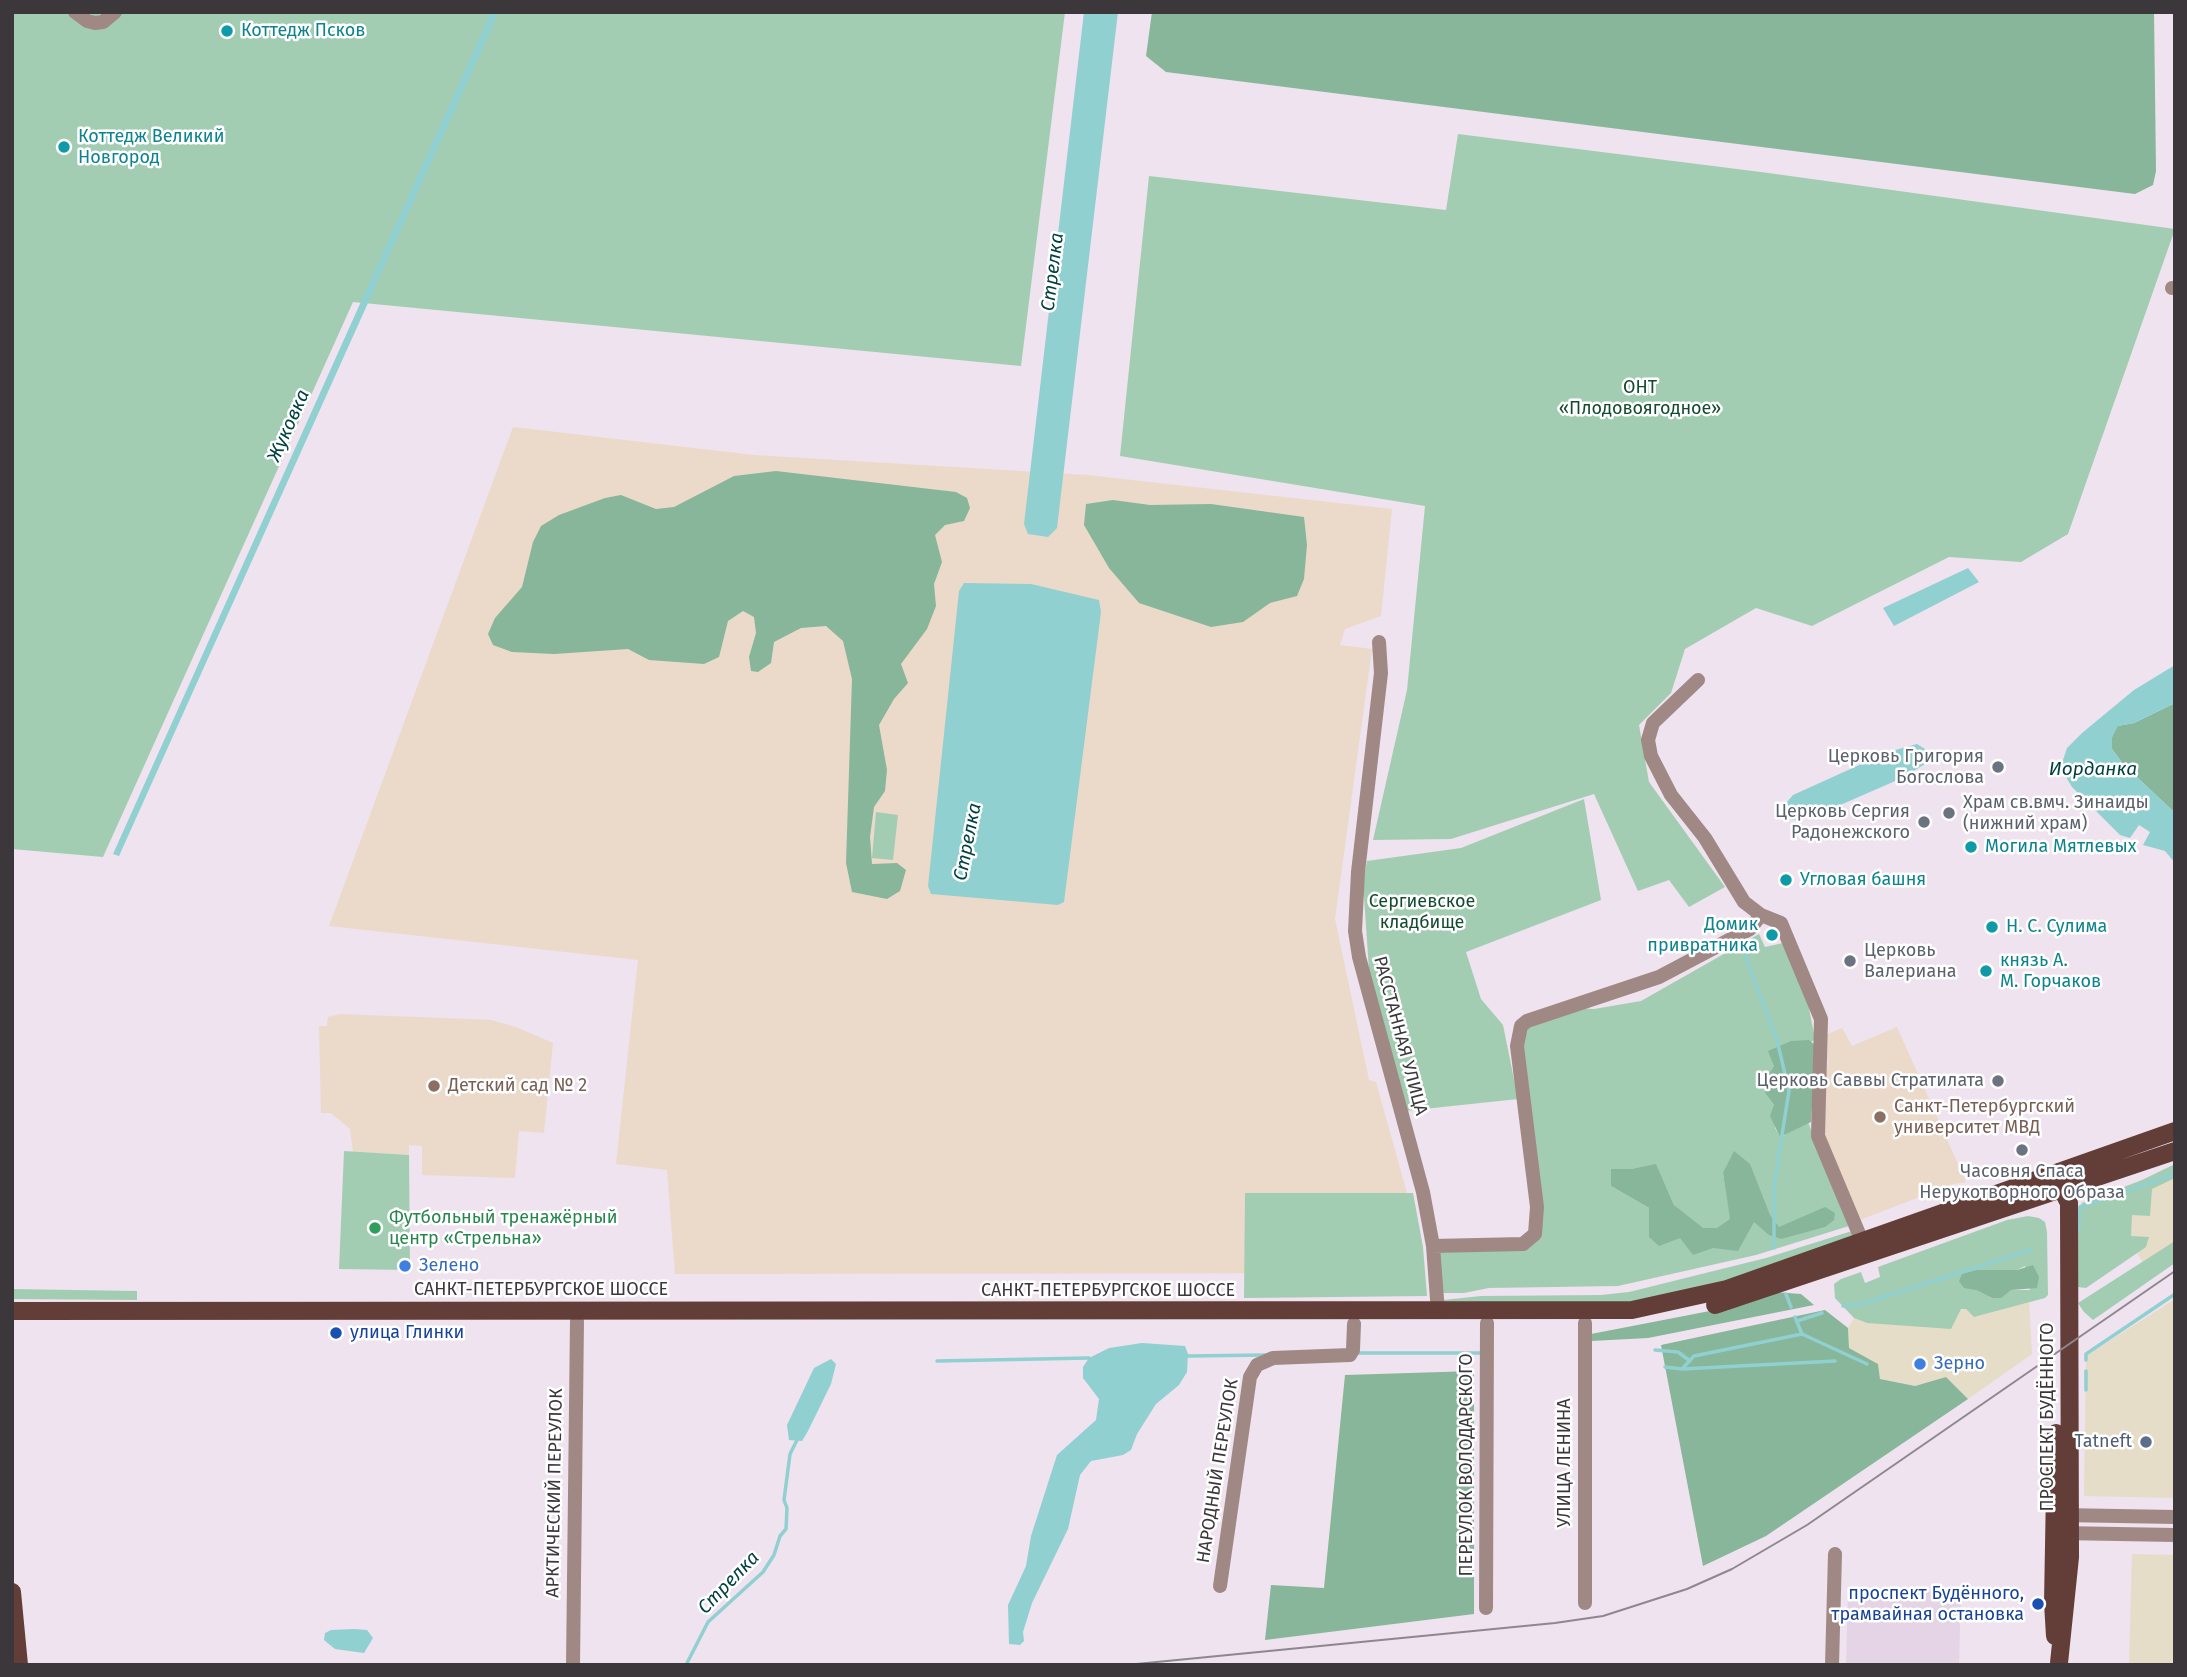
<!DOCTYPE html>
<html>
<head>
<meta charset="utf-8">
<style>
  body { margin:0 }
  #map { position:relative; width:2187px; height:1677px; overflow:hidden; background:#eee3ee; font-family:"Fira Sans",sans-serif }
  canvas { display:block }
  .frame { position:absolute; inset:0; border:14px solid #3b373b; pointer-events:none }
</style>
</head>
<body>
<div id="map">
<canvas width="2187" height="1677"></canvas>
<div class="frame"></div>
</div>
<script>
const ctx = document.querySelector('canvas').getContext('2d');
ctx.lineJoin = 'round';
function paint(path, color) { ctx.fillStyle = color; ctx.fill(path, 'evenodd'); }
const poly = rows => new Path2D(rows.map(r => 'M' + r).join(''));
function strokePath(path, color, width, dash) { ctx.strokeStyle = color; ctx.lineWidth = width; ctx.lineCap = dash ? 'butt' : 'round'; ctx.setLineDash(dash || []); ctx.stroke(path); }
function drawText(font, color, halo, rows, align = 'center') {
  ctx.font = font + ' "Fira Sans",sans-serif'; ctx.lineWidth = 5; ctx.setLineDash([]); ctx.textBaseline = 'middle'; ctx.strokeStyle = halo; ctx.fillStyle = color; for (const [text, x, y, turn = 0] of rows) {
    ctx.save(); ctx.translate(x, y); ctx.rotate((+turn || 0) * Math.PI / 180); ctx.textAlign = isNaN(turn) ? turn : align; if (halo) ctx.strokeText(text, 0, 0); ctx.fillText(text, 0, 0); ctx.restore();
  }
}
paint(poly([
  [2175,1177,2175,1243,2144,1264,2127,1237,2128,1215,2151,1189],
  [2175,1299,2175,1498,2084,1496,2086,1356],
  [2029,1302,2032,1354,1968,1399,1946,1377,1915,1386,1880,1379,1878,1364,1849,1348,1848,1328,1854,1318,1867,1323,1890,1323,1966,1309,1975,1317],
  [2132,1554,2175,1555,2175,1665,2129,1665]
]), '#e5ddc7');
paint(poly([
  [1848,1591,1961,1592,1959,1665,1846,1665]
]), '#e4d4e5');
paint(poly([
  [513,427,754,455,1087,475,1392,509,1381,616,1345,629,1340,645,1372,649,1335,919,1369,1080,1376,1082,1407,1193,1420,1273,675,1274,667,1170,616,1164,638,960,329,926],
  [340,1014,491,1020,516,1027,553,1043,544,1133,519,1131,515,1178,422,1175,422,1146,409,1145,409,1155,353,1152,350,1129,331,1113,321,1113,319,1026,327,1026,328,1017],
  [1897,1027,1966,1182,1953,1184,1860,1220,1822,1136,1822,1098,1828,1063,1822,1040,1828,1034,1842,1028,1852,1046]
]), '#ebdac9');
paint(poly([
  [12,12,1065,12,1021,366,353,302,103,857,12,849],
  [1458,134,1761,172,2175,229,2068,534,2021,562,1949,557,1812,626,1756,608,1685,649,1671,693,1639,725,1649,782,1725,887,1689,907,1669,880,1638,891,1594,794,1451,839,1373,840,1407,690,1425,506,1120,456,1149,176,1446,210],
  [1584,799,1601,900,1466,952,1481,999,1503,1025,1518,1099,1405,1111,1369,970,1363,882,1367,861,1461,848],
  [876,812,898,815,893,860,872,858],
  [1759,934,1765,947,1783,943,1808,1003,1815,1039,1781,1065,1774,1066,1766,1078,1765,1093,1774,1105,1775,1128,1781,1138,1806,1117,1849,1226,1756,1255,1618,1286,1489,1288,1464,1293,1441,1293,1437,1251,1523,1247,1541,1233,1521,1044,1529,1025,1576,1008,1594,1009,1641,1001],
  [1656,1165,1674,1205,1684,1215,1649,1220,1649,1208,1611,1186,1611,1169,1631,1169],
  [1723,1173,1762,1197,1765,1204,1729,1209],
  [344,1151,409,1155,410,1270,339,1269],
  [2175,1164,2175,1178,2152,1189,2150,1216,2132,1215,2131,1236,2149,1237,2146,1247,2086,1288,2078,1287,2078,1213,2082,1203,2142,1180],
  [1245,1193,1413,1193,1423,1247,1427,1296,1244,1298],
  [2028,1216,2039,1218,2045,1222,2047,1232,2048,1295,2045,1298,1974,1317,1966,1309,1961,1309,1951,1329,1867,1323,1854,1318,1835,1298,1834,1284,1841,1279,1861,1272,1865,1283,1880,1277,1878,1267,2007,1220],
  [2025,1266,2030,1290,2011,1290,1992,1298,1976,1290,1986,1270,2017,1270],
  [1852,1231,1855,1239,1723,1285,1647,1303,1446,1306,1443,1300,1481,1296,1601,1295,1629,1292,1766,1258],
  [2175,1241,2175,1263,2093,1320,2084,1312,2078,1303],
  [12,1289,137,1291,137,1300,12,1299]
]), '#a3cdb3');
paint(poly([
  [1152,12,2154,12,2156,171,2153,185,2135,194,1166,72,1146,56],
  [776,471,956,492,967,498,970,508,964,521,945,525,935,535,942,562,934,584,936,606,927,629,901,664,908,683,894,699,879,725,887,770,885,791,874,807,870,837,872,864,897,863,906,870,900,891,887,899,852,892,846,863,852,679,843,641,826,626,801,628,774,642,771,663,758,672,751,671,749,657,756,633,754,617,743,611,728,621,719,657,704,664,649,660,628,649,554,654,512,652,493,645,488,634,495,618,522,587,533,542,541,526,559,515,605,498,621,495,656,509,674,507,734,476],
  [1113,500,1150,505,1211,504,1304,517,1307,545,1304,579,1297,596,1270,603,1243,622,1211,627,1139,603,1109,568,1084,525,1086,504],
  [2175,703,2175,813,2123,764,2112,749,2112,737,2117,726,2134,723],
  [1809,1040,1816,1046,1811,1122,1780,1137,1770,1116,1774,1105,1765,1093,1766,1078,1774,1066,1768,1051,1791,1041],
  [1734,1151,1750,1164,1770,1215,1779,1227,1825,1207,1835,1213,1834,1220,1825,1227,1781,1239,1769,1235,1754,1222,1738,1251,1713,1248,1693,1255,1680,1238,1659,1246,1649,1237,1649,1208,1611,1186,1611,1169,1631,1169,1656,1164,1674,1205,1703,1228,1717,1228,1730,1219,1723,1173],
  [2033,1265,2039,1277,2037,1288,2011,1290,2001,1298,1992,1298,1976,1290,1964,1288,1959,1281,1962,1274,1977,1270,2017,1270],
  [1774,1292,1801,1294,1814,1305,1648,1338,1591,1341,1591,1334,1715,1310],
  [1825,1310,1848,1328,1849,1348,1878,1364,1880,1379,1915,1386,1946,1377,1968,1399,1766,1536,1703,1566,1661,1345],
  [1474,1371,1474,1614,1265,1640,1271,1585,1324,1588,1345,1375]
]), '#87b69a');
paint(poly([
  [491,12,499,12,119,856,113,854],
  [1084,12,1118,12,1057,528,1048,537,1028,534,1024,524],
  [1968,568,1979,582,1894,626,1883,608],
  [964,583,1031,584,1099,600,1101,612,1064,902,1058,905,931,894,928,886,959,591],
  [2175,665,2175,703,2134,723,2118,726,2112,737,2112,749,2123,764,2175,813,2175,863,2165,851,2143,845,2150,832,2139,825,2130,838,2120,835,2072,787,2063,772,2063,760,2067,748,2082,733,2134,690],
  [1917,744,1925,749,1930,761,1902,778,1813,817,1792,820,1788,815,1787,802,1793,795,1888,752],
  [1142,1343,1185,1346,1188,1354,1187,1372,1179,1385,1156,1404,1137,1434,1131,1450,1123,1455,1091,1461,1080,1475,1068,1529,1032,1603,1023,1632,1024,1641,1020,1645,1009,1644,1008,1605,1026,1566,1031,1536,1057,1455,1096,1420,1099,1399,1083,1378,1083,1367,1089,1358,1109,1348],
  [831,1359,836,1364,831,1384,808,1431,802,1441,789,1440,787,1425,814,1368],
  [355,1629,367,1630,373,1638,364,1653,335,1649,324,1640,325,1633,331,1630]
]), '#91d0d1');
strokePath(poly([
  [1745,956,1777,1040,1789,1091,1774,1185,1774,1248],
  [2078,1231,2080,1207,2175,1174],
  [1786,1294,1791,1307],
  [1843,1306,1862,1304,2030,1250],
  [1795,1317,1802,1334,1867,1364],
  [1797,1321,1822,1313],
  [1655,1350,1678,1352,1690,1361],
  [1357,1353,1480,1353],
  [1188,1356,1267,1355],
  [2086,1360,2086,1354,2175,1294],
  [937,1361,1089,1358],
  [1665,1367,1682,1369,1835,1361],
  [1682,1369,1694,1356,1802,1334],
  [2086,1371,2086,1390],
  [686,1665,708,1622,763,1572,774,1555,780,1536,786,1529,787,1508,784,1500,790,1454,797,1440]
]), '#91d0d1', 3.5);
strokePath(poly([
  [75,12,87,21,95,23,103,22,115,12],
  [2172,288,2175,288],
  [1379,642,1381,673,1358,872,1355,931,1359,957,1423,1192,1433,1246,1438,1312],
  [1698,680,1653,723,1648,740,1651,756,1671,795,1705,838,1744,902,1761,915,1781,923,1821,1019,1818,1136,1862,1241],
  [1433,1246,1523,1244,1535,1234,1537,1207,1517,1046,1521,1026,1527,1021,1659,977,1750,929,1761,915],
  [1585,1323,1585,1603],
  [2061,1515,2175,1517],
  [2061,1533,2175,1535],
  [1220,1586,1250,1377,1257,1365,1273,1358,1350,1355,1353,1350,1354,1324],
  [1486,1608,1487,1323],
  [573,1665,577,1321],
  [1832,1665,1835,1554]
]), '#a08985', 14);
strokePath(poly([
  [2057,1180,2069,1203,2070,1557,2059,1663],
  [1715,1305,2175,1151],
  [12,1311,1632,1310,1727,1289,2175,1131],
  [12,1592,19,1665],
  [2055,1636,2053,1603,2056,1433]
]), '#633d38', 18);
strokePath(poly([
  [1126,1665,1555,1623,1603,1616,1687,1589,1732,1569,1807,1525,2175,1271]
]), '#8f878f', 2);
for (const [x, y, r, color] of [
  [227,31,7,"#0f9aa8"],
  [64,147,7,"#0f9aa8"],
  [1998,767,7,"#6b7280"],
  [1949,813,7,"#6b7280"],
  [1924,822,7,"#6b7280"],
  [1971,847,7,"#0f9aa8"],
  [1786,880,7,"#0f9aa8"],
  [1992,927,7,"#0f9aa8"],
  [1772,935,7,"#0f9aa8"],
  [1850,961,7,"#6b7280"],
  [1986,971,7,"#0f9aa8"],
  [1998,1081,7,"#6b7280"],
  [434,1086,7,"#8d6e63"],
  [1880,1117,7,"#8d6e63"],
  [2022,1150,7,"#6b7280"],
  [375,1228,7,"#2e9e5b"],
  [405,1266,7,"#3f7fe0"],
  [336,1333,7,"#1a4fb4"],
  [1920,1364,7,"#3f7fe0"],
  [2146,1442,7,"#5c6f8a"],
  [2038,1604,7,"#1a4fb4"]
]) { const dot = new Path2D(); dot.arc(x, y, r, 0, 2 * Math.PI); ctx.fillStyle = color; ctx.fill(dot); strokePath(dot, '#fff', 2.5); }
drawText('18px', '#0d838f', '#fff', [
  ["Коттедж Псков",241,31],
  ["Коттедж Великий",78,137],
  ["Новгород",78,158],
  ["Могила Мятлевых",1985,847],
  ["Угловая башня",1800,880],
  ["Домик",1758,925,"right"],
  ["привратника",1758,946,"right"],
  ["Н. С. Сулима",2006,927],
  ["князь А.",2000,961],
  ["М. Горчаков",2000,982]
], 'left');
drawText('18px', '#134b2f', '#fff', [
  ["ОНТ",1640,388],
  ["«Плодовоягодное»",1640,409],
  ["Сергиевское",1422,902],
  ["кладбище",1422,923]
]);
drawText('18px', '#5b616d', '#fff', [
  ["Церковь Григория",1984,757],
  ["Богослова",1984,778],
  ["Храм св.вмч. Зинаиды",1963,803,"left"],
  ["(нижний храм)",1963,824,"left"],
  ["Церковь Сергия",1910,812],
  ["Радонежского",1910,833],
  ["Церковь",1864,951,"left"],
  ["Валериана",1864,972,"left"],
  ["Церковь Саввы Стратилата",1984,1081],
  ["Часовня Спаса",2022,1172,"center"],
  ["Нерукотворного Образа",2022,1193,"center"]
], 'right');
drawText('18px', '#3b373b', '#fff', [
  ["РАССТАННАЯ УЛИЦА",1400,1036,75],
  ["САНКТ-ПЕТЕРБУРГСКОЕ ШОССЕ",541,1290],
  ["САНКТ-ПЕТЕРБУРГСКОЕ ШОССЕ",1108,1291],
  ["ПРОСПЕКТ БУДЁННОГО",2048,1417,-90],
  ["УЛИЦА ЛЕНИНА",1565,1463,-90],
  ["ПЕРЕУЛОК ВОЛОДАРСКОГО",1467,1465,-90],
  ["НАРОДНЫЙ ПЕРЕУЛОК",1218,1471,-81],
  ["АРКТИЧЕСКИЙ ПЕРЕУЛОК",555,1493,-89]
]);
drawText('18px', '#785e54', '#fff', [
  ["Детский сад № 2",448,1086],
  ["Санкт-Петербургский",1894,1107],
  ["университет МВД",1894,1128]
], 'left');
drawText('18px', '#27864d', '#fff', [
  ["Футбольный тренажёрный",389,1218],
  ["центр «Стрельна»",389,1239]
], 'left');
drawText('18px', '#366cbe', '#fff', [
  ["Зелено",419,1266],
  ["Зерно",1934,1364]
], 'left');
drawText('18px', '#164399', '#fff', [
  ["улица Глинки",350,1333],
  ["проспект Будённого,",2024,1594,"right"],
  ["трамвайная остановка",2024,1615,"right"]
], 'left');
drawText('18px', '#4e5e75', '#fff', [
  ["Tatneft",2132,1442]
], 'right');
drawText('italic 19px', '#024042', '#fff', [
  ["Стрелка",1053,272,-83],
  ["Жуковка",289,426,-66],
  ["Иорданка",2093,770],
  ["Стрелка",968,842,-79],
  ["Стрелка",729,1583,-46]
]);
</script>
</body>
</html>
